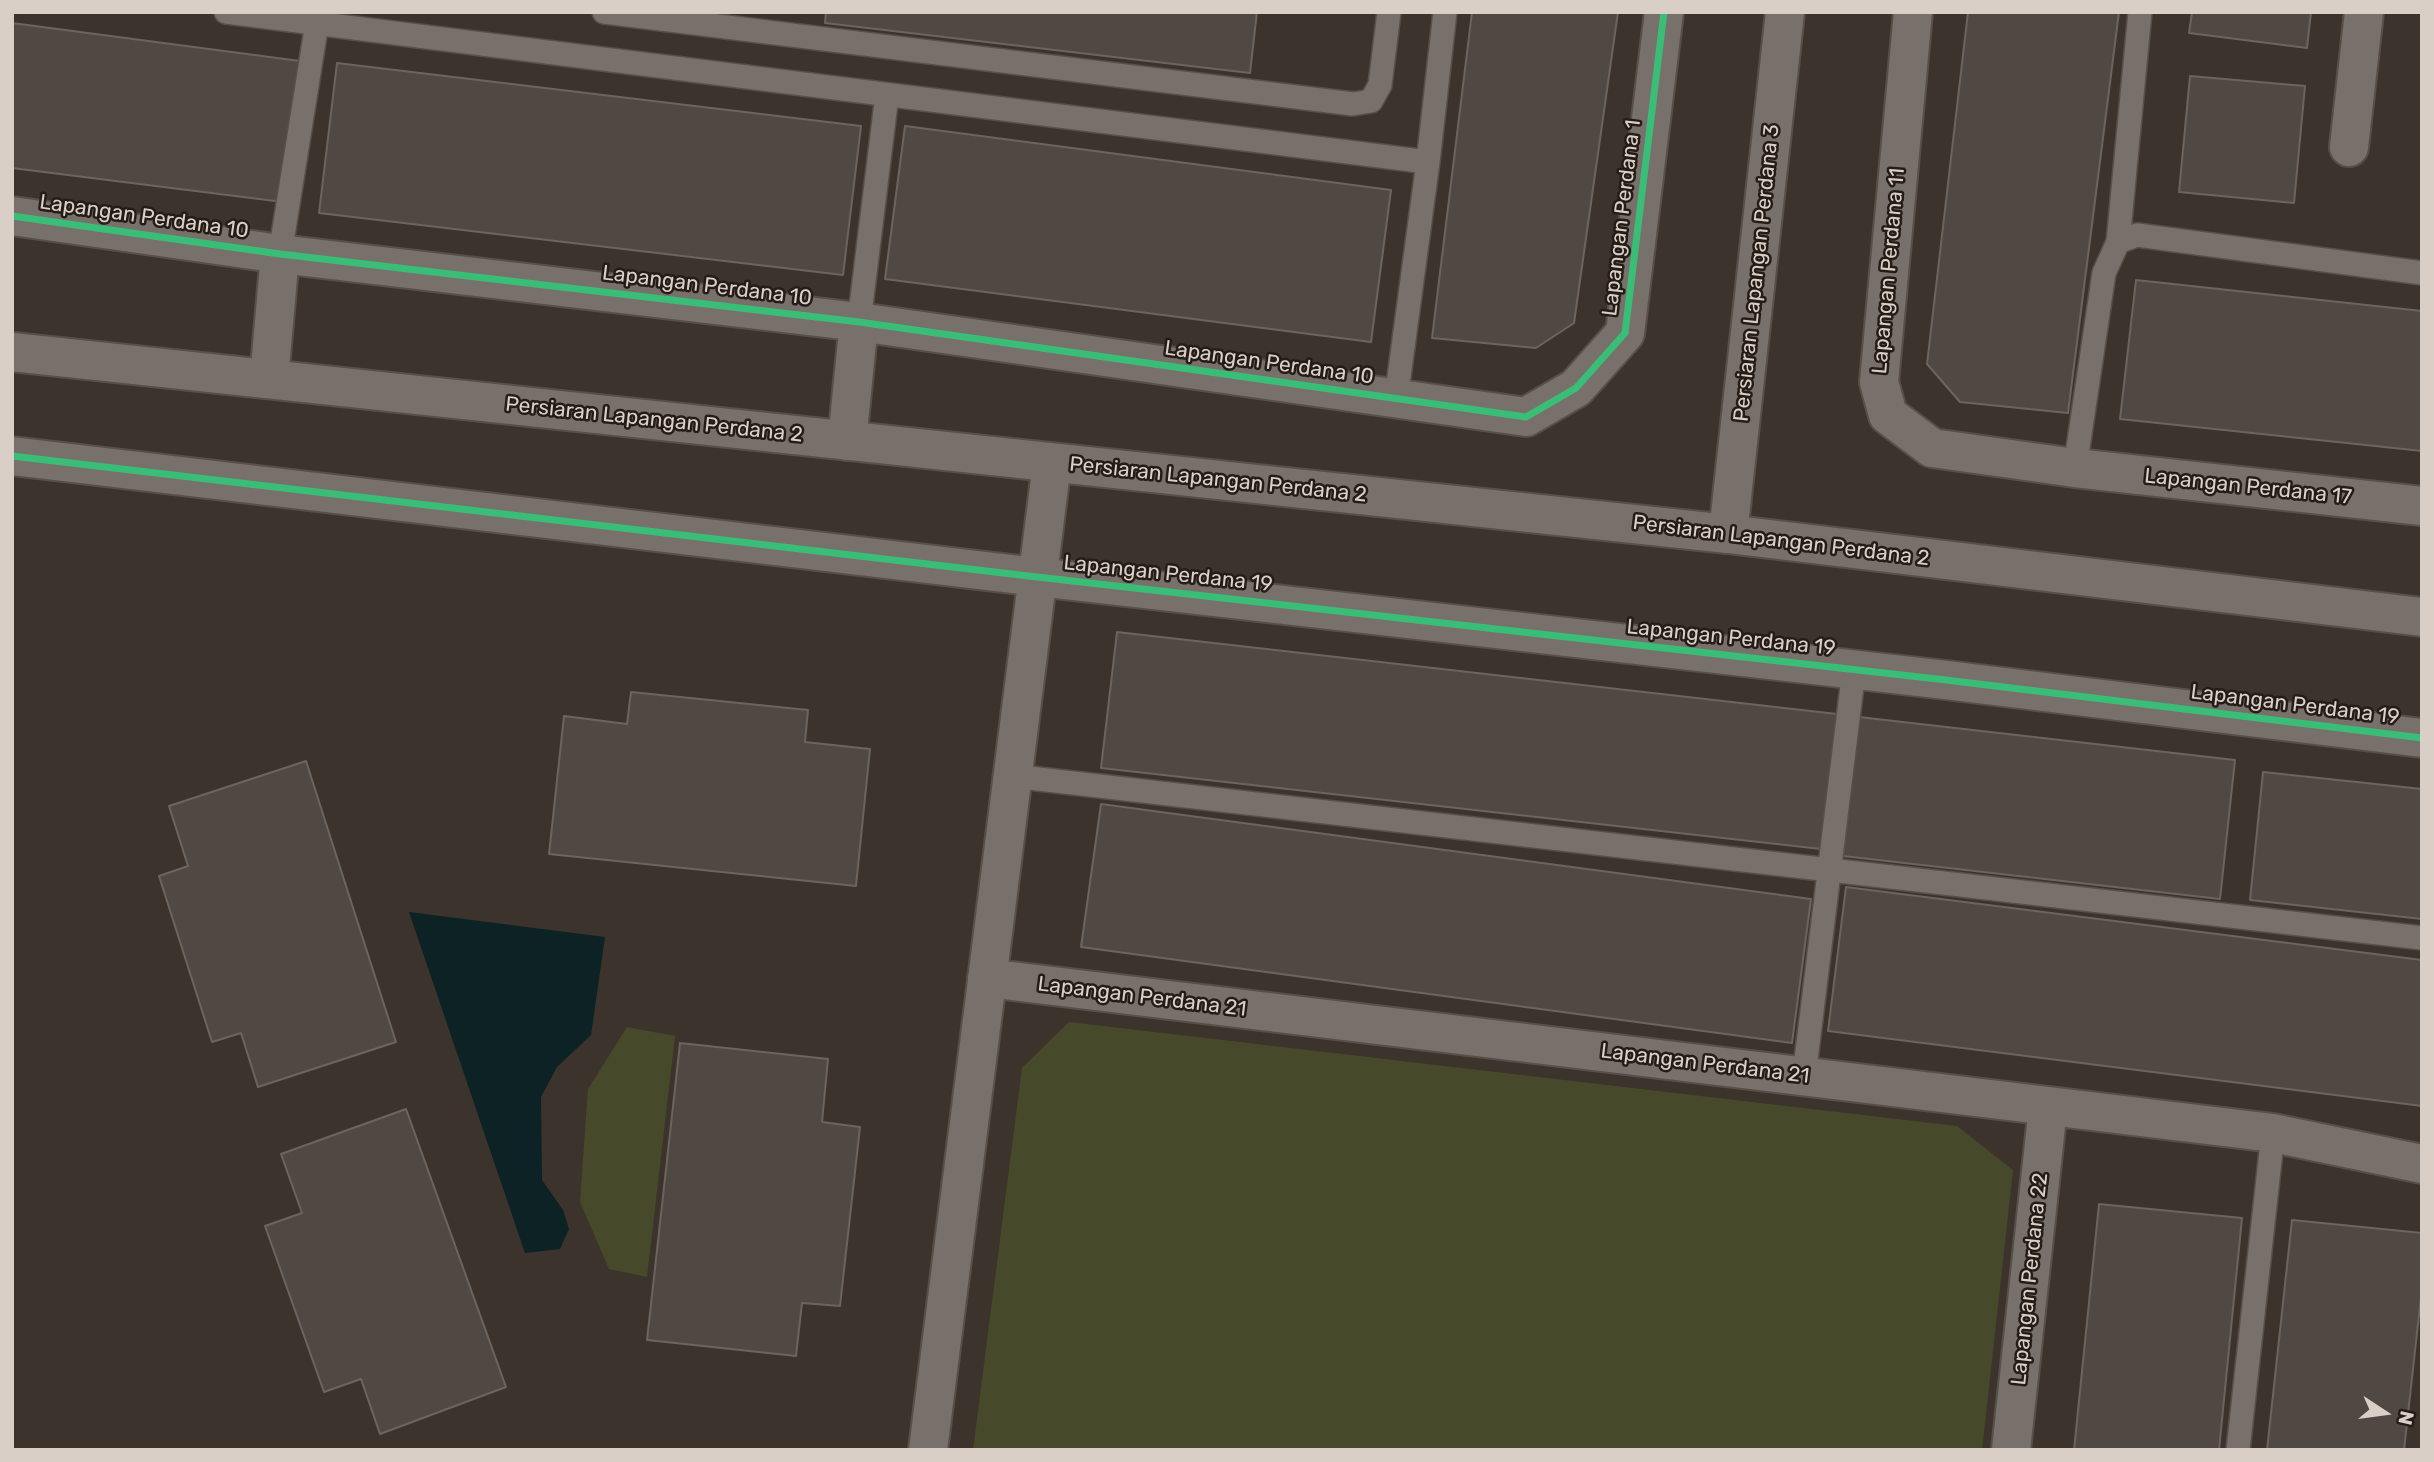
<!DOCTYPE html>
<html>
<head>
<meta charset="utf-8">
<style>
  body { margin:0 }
  #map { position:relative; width:2434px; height:1462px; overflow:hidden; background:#3c332c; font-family:Rubik,sans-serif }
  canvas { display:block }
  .frame { position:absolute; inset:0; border:14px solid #dacfc6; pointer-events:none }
  .north { position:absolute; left:2350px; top:1378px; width:70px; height:70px; -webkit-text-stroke:5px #241c16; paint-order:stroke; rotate:103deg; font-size:19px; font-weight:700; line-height:28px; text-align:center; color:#dacfc6 }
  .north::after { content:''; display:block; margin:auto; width:24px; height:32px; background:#dacfc6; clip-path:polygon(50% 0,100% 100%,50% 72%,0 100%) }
</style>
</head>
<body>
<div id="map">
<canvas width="2434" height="1462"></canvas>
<div class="frame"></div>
<div class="north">N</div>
</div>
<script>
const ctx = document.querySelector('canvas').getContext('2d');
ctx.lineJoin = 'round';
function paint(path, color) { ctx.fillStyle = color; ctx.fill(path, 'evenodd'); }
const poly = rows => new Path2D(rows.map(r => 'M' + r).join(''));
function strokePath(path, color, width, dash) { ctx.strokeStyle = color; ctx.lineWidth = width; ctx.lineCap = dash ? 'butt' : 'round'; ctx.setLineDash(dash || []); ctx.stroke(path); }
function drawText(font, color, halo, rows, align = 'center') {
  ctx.font = font + ' Rubik,sans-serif'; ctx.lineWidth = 5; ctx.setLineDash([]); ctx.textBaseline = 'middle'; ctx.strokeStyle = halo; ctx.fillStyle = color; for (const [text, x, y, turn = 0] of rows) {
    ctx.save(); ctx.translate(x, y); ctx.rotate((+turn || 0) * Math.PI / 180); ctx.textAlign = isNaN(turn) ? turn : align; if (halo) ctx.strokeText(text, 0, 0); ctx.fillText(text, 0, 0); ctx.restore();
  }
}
paint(poly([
  [1069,1022,1957,1126,2013,1170,1982,1450,973,1450,1022,1068],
  [627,1027,675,1036,647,1277,609,1269,580,1202,588,1089]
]), '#464a2a');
paint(poly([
  [409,912,605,937,591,1035,557,1067,541,1097,542,1180,563,1210,569,1229,560,1249,525,1253]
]), '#0c2225');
const building = poly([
  [826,12,1257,12,1250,73,825,23,826,12],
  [1472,12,1618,12,1574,323,1536,348,1432,338,1472,12],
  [1968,12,2119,12,2068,413,1960,402,1927,364,1968,12],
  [2192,12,2311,12,2307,48,2189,33,2192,12],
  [12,23,300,61,283,202,12,168,12,23],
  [337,63,861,126,843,275,319,213,337,63],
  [2190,76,2305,86,2294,203,2179,192,2190,76],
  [905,126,1391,190,1371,342,885,279,905,126],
  [2136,280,2422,311,2422,451,2120,419,2136,280],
  [1117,632,1837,714,1821,849,1101,768,1117,632],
  [631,692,808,710,805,742,870,749,856,886,549,854,564,716,627,724,631,692],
  [1859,717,2235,760,2220,899,1843,856,1859,717],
  [306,761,396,1042,258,1087,241,1033,212,1042,159,876,188,866,169,806,306,761],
  [2263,772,2422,789,2422,919,2250,900,2263,772],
  [1101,804,1811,899,1792,1043,1081,947,1101,804],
  [1846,887,2422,960,2422,1106,1828,1031,1846,887],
  [680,1043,828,1059,822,1122,860,1127,840,1306,802,1303,796,1356,647,1340,680,1043],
  [406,1109,506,1387,380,1434,361,1379,324,1392,265,1226,302,1213,281,1154,406,1109],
  [2099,1204,2242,1218,2219,1450,2074,1450,2099,1204],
  [2292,1220,2422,1233,2422,1288,2404,1450,2267,1450,2292,1220]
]);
paint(building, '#504943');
strokePath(building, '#6c645e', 2);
const lane = poly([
  [226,12,1428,162],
  [604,12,1353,104,1371,101,1380,85,1389,12],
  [2118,242,2140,12],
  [280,254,317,23],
  [859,322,887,95],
  [1396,399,1428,162,1445,12],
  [2075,468,2104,273,2118,242,2137,235,2422,273],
  [1012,776,2422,938],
  [1804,1076,1854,670],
  [2238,1450,2273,1133]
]);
const street = poly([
  [1913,12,1879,382,1888,415,1932,448,2075,468,2422,506],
  [2349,147,2364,12],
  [12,216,280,254,859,322,1526,417,1576,388,1625,333,1664,12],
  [12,352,1728,534],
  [269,379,280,254],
  [847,441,859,322],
  [12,456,1037,577,1946,680,2422,738],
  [987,978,2273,1133,2422,1164],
  [928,1450,1052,463],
  [2011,1450,2048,1107]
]);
const secondary = poly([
  [1785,12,1728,534,2422,617]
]);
strokePath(lane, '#574f48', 26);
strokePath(street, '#574f48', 42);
strokePath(secondary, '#574f48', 42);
strokePath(lane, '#78706a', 23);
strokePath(street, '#78706a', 38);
strokePath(secondary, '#78706a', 38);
strokePath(poly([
  [12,216,280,254,859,322,1526,417,1576,388,1625,333,1664,12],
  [12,456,1037,577,1946,680,2422,738]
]), '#3abd76', 7);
drawText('21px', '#dacfc6', '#241c16', [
  ["Lapangan Perdana 10",144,217,8],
  ["Lapangan Perdana 1",1622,218,-83],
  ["Lapangan Perdana 11",1889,271,-85],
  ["Persiaran Lapangan Perdana 3",1757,273,-84],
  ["Lapangan Perdana 10",707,286,7],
  ["Lapangan Perdana 10",1269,363,8],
  ["Persiaran Lapangan Perdana 2",654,420,6],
  ["Persiaran Lapangan Perdana 2",1218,480,6],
  ["Lapangan Perdana 17",2248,487,6],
  ["Persiaran Lapangan Perdana 2",1781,541,7],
  ["Lapangan Perdana 19",1168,574,6],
  ["Lapangan Perdana 19",1731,638,6],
  ["Lapangan Perdana 19",2295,705,7],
  ["Lapangan Perdana 21",1142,997,7],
  ["Lapangan Perdana 21",1705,1064,7],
  ["Lapangan Perdana 22",2030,1279,-84]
]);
</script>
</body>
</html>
